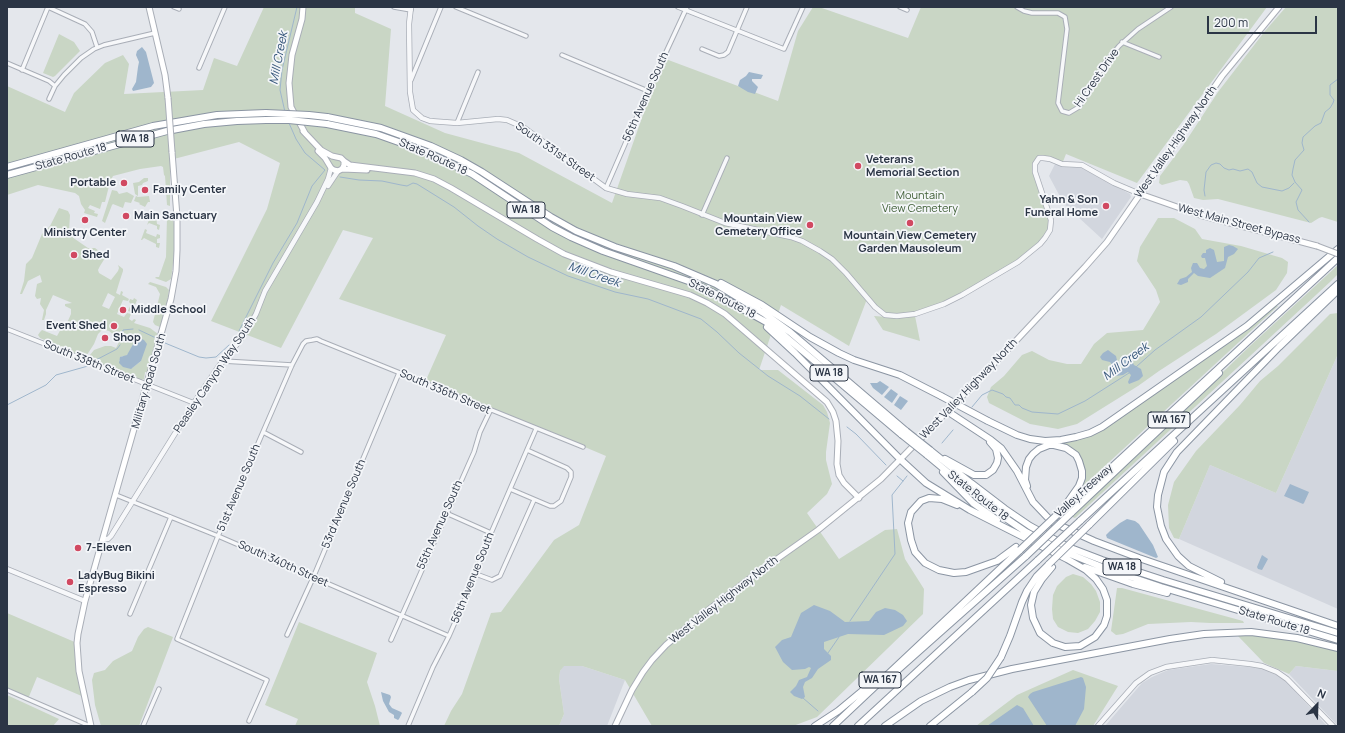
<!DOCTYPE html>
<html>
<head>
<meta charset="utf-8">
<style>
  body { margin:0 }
  #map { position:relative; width:1345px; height:733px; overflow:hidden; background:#e4e7ec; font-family:Manrope,sans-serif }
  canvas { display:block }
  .frame { position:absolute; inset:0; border:8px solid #2b3545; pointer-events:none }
  .north { position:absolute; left:1297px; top:685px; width:40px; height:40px; -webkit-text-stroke:3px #f4f6f9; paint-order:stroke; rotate:23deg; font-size:11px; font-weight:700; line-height:16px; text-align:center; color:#2b3545 }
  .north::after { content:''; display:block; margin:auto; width:14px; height:18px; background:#2b3545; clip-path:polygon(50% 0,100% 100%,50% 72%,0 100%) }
  .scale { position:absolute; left:1207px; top:16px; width:110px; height:18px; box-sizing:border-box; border:2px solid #2b3545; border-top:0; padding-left:5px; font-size:12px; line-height:14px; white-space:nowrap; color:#2b3545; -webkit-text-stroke:3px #f4f6f9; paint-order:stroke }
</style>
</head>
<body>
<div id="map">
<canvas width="1345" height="733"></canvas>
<div class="frame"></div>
<div class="north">N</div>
<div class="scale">200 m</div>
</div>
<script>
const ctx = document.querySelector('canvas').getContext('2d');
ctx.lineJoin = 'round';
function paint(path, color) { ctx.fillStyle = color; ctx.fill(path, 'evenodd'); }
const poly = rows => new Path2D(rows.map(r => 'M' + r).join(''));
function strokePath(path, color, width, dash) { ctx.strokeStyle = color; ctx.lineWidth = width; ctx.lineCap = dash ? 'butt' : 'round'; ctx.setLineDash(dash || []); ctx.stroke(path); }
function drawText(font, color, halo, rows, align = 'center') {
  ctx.font = font + ' Manrope,sans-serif'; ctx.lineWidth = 3.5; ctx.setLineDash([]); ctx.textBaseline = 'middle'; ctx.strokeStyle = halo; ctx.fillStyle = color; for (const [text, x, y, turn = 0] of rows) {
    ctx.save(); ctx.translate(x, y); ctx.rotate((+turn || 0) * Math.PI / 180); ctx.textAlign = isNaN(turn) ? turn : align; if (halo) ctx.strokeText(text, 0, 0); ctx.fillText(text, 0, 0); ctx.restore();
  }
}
paint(poly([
  [1055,164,1063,167,1082,168,1130,194,1131,197,1102,239,1064,204,1049,176],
  [1338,354,1338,609,1179,539,1210,465,1276,493],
  [1211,664,1261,668,1281,676,1327,726,1105,726,1142,683,1152,677,1168,670],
  [563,666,582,666,625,680,607,726,559,726,564,714,559,679,560,671],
  [1296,666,1338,671,1338,726,1289,674]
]), '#d2d6de');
paint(poly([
  [264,7,355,7,355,13,391,29,385,106,445,133,519,153,612,203,663,58,778,101,798,31,813,7,819,7,908,38,921,7,1267,7,1137,183,1066,154,1062,164,1039,158,1034,167,1051,220,1045,238,1024,258,934,308,891,316,867,299,849,346,781,305,759,370,778,370,823,405,827,412,830,423,826,452,826,460,832,484,827,494,807,513,839,559,885,530,897,529,905,559,924,589,923,614,817,717,793,726,652,726,625,680,582,666,564,666,560,671,559,679,564,714,559,726,444,726,451,711,462,694,491,613,501,612,554,540,579,525,606,456,426,380,446,335,339,299,373,238,343,230,281,348,211,321,267,209,280,163,239,142,170,160,170,206,167,205,165,176,164,175,163,167,161,166,140,169,113,176,110,182,105,202,102,202,100,209,90,205,88,208,95,211,94,213,98,214,97,217,84,213,85,210,81,204,79,196,75,193,38,185,7,195,7,86,65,112,74,93,105,63,123,55,129,64,124,94,203,90,214,58,237,66],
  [1286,7,1338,7,1338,222,1322,217,1319,218,1311,223,1218,199,1203,200,1194,198,1189,184,1187,181,1180,180,1162,185,1159,183,1160,176,1184,144,1218,92,1265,31],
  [59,34,74,42,80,51,55,76,53,77,43,73],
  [144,178,148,178,148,181,143,183,142,185,138,186,138,196,135,194,133,183,139,182],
  [112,190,117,191,119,194,127,192,134,196,131,203,125,202,123,208,113,204,112,205,105,223,102,221],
  [136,196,138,197,149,196,150,202,148,202,145,207,139,204,140,203,134,201],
  [59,208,68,211,70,215,69,231,72,237,88,248,95,248,107,257,105,258,100,266,98,270,99,273,111,280,118,271,119,268,118,265,123,269,123,271,120,280,116,293,120,295,121,291,123,292,122,295,129,299,128,301,123,300,117,314,124,317,127,313,131,314,129,319,132,321,134,319,136,320,134,323,150,328,158,334,158,340,150,368,147,372,145,372,144,380,143,379,141,381,90,360,90,355,94,350,105,346,111,346,116,348,119,342,125,342,130,337,130,335,124,339,119,339,109,331,105,330,101,331,98,334,94,344,85,358,40,338,38,335,40,332,42,330,57,336,62,327,67,323,71,314,71,309,65,306,65,304,72,303,53,295,46,310,46,314,44,320,42,320,44,310,40,304,41,298,37,299,35,296,37,284,42,282,40,275,28,281,22,294,20,294,24,281,26,264,32,258,42,234,50,226],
  [108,293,115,297,109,309,102,306],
  [136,338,141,361,132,368,119,361,122,356,126,356,129,353],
  [164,214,172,215,174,224,174,254,172,272,171,279,166,282,155,278,156,277,159,277,166,257,167,217,164,216],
  [151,215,159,215,156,216,157,224,160,225,159,230,157,229,157,226,149,223,147,225],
  [1158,218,1174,218,1195,229,1202,239,1241,246,1282,258,1288,262,1287,273,1276,290,1216,334,1159,371,1138,386,1077,424,1058,429,1030,424,989,403,987,397,991,387,1004,376,1022,355,1032,351,1049,360,1067,364,1081,364,1094,344,1107,333,1143,330,1160,302,1156,290,1137,261,1140,247],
  [145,229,147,230,146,233,156,237,157,234,160,235,160,238,157,239,157,243,160,243,159,248,156,247,156,244,144,238,142,240,141,240],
  [1338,265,1338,274,1330,282,1075,518,1072,517,1251,345],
  [150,282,166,287,169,290,167,303,160,327,155,325,153,322,160,294,156,287,148,284],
  [134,298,137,300,132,312,128,311,131,304,129,302,130,299,133,300],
  [1276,305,1278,306,1081,488,1085,478,1085,471,1082,460,1057,443,1112,423,1228,343],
  [1338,313,1338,354,1276,493,1210,465,1179,539,1174,538,1169,528,1168,505,1174,482,1196,451,1240,405,1260,381,1278,366,1330,314],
  [874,316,901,318,915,316,920,341,883,330],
  [1073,574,1083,577,1091,584,1096,591,1100,602,1100,612,1095,621,1088,629,1078,633,1068,632,1058,627,1053,619,1052,609,1053,595,1057,586,1066,577],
  [1117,588,1122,588,1243,621,1244,623,1210,623,1191,622,1148,624,1123,634,1116,635,1111,631],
  [7,613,77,643,84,697,37,677,28,699,7,690],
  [299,622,377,653,367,682,375,706,380,726,295,726,298,719,265,705],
  [148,627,173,637,139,726,101,726,95,705,92,680,94,673,105,670,113,661,132,651,138,637,144,629],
  [1249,635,1289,639,1338,651,1338,671,1296,666,1289,674,1264,663,1238,636],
  [1073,670,1118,686,1093,726,976,726,1017,695],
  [7,695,59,719,53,726,7,726]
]), '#c9d6c5');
paint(poly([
  [142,47,146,52,154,83,151,87,133,91,132,89,136,82,138,67,139,62,136,55,137,51],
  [749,72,763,75,761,79,752,79,752,81,758,87,755,94,748,92,738,86,740,80,746,76],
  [1229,245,1233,246,1238,249,1234,254,1228,257,1225,268,1210,278,1198,276,1194,273,1188,279,1188,282,1181,285,1177,284,1180,279,1186,277,1192,272,1191,268,1193,263,1197,263,1200,268,1204,269,1207,266,1205,258,1202,258,1201,256,1203,253,1206,253,1206,250,1210,248,1214,250,1217,262,1224,261,1224,247],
  [137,337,144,340,147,344,141,361,131,369,123,367,119,363,120,357,127,355],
  [1108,350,1116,356,1119,369,1125,368,1123,360,1132,361,1134,365,1141,369,1143,376,1139,380,1129,384,1128,382,1131,375,1128,372,1123,375,1116,376,1113,372,1113,366,1110,362,1102,360,1100,357,1103,353],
  [880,381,889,387,882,395,873,388,870,383,877,383],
  [891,389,898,394,892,403,884,397],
  [900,396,908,401,901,410,894,405],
  [1290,484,1309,492,1304,503,1303,504,1284,496],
  [1127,519,1135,521,1139,524,1153,545,1158,557,1156,558,1151,556,1107,538,1106,535,1110,531,1120,523],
  [1262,555,1268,559,1262,570,1258,569,1257,567],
  [814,605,830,611,845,622,869,621,876,612,885,608,895,610,903,615,907,621,903,626,884,635,848,634,824,642,824,649,831,656,831,660,818,669,812,678,805,682,803,687,805,697,802,699,794,696,790,692,796,686,799,680,807,677,811,668,809,667,805,669,792,670,783,662,775,647,782,640,791,637,801,613],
  [1081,677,1083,678,1086,687,1084,709,1075,726,1047,726,1028,697,1030,694,1033,692],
  [381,692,390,695,391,697,389,704,392,708,401,712,402,713,399,719,398,720,394,718,394,715,389,712,383,701],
  [1017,705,1023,708,1034,726,987,726]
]), '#9fb6cc');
strokePath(poly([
  [285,112,280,90,282,70,297,7],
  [340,177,359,180,382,181,401,185,407,186,413,183,417,184,454,207,478,226,497,239,528,257,568,276,615,292,648,299,701,319,717,332,739,353,768,376,800,396,829,419],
  [1205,196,1204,190,1206,172,1211,165,1216,163,1220,164,1224,168,1229,170,1233,169,1240,171,1248,169,1252,172,1257,183,1262,187,1282,191,1289,188,1294,183],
  [1309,222,1298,210,1296,202,1302,190,1295,182,1292,175,1293,169,1295,160,1304,150,1302,143,1303,137,1315,126,1321,123,1325,112,1330,108,1333,103,1334,100,1330,95,1330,85,1338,79],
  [139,330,156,338],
  [239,331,273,263,297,223,312,186,325,170,305,153,296,139,289,123],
  [121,340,123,330,133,329],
  [165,343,199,357,206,358,216,357,229,345],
  [94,361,117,349,120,345],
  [1136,367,1155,350,1201,317,1248,272,1259,258,1273,252],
  [7,405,46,385,56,375,88,366],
  [972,407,982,395,992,390,1003,394,1006,397,1010,398,1015,405,1019,405,1022,408,1032,412,1058,414,1085,401,1129,373],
  [847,427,856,434,886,465],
  [942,443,953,430],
  [897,476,903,481],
  [850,621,895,554,892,495,907,476],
  [828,653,839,637],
  [803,698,818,711]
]), '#9fb6cc', 1);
const minor = poly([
  [48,7,85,24,92,32,97,47],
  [174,7,179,9],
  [394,7,411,10],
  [456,7,526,36],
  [678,7,784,49,803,7],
  [900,7,907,10],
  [1017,7,1024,11,1032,13,1058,13,1065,17,1067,29,1058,103,1062,111,1069,113,1079,107,1105,63,1119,46,1138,29,1171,7],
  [1122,42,1159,57],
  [702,49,719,56,724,55,728,52,747,7],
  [562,55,648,91],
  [7,63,49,81,55,86],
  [199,68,225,7],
  [22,70,48,7],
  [411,80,441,7],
  [49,99,55,86,64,75,81,58,94,49,104,45,155,33],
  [457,123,478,72],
  [606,188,648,91,687,7],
  [702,215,727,158],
  [7,329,194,403],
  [223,361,292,365],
  [263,432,301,452],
  [510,489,550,506,554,506,561,501,571,477,571,472,567,468,527,450],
  [116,495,218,536,449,636],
  [446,513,491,533],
  [476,574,492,580,500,576,534,500],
  [130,614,171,517],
  [287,635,313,578,399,373],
  [391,640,474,452,480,432,490,411],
  [7,690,90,726],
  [249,721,267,680,177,639,218,536,292,365,303,344,306,341,312,340,317,339,321,341,583,447],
  [143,726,159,689],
  [408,726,433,667,449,636,476,574,485,547,536,429]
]);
const tertiary = poly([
  [411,7,409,24,410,92,413,110,422,118,430,121,457,123,498,119,507,120,523,127,606,188,627,194,660,198,682,206,725,223,791,237,802,241,820,251,832,259,846,273,875,307,885,315,897,316,915,314,944,304,962,295,1018,262,1040,244,1045,238,1050,230,1051,220,1035,172,1035,164,1039,158,1043,158,1050,159,1062,164,1082,165,1114,183,1140,194],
  [328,186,338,171],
  [103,539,108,539,111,536,194,403,219,366,237,344,247,330,256,314,265,291,317,202,328,179,331,168],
  [7,569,85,601],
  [1098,726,1136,683,1150,673,1166,667,1212,660,1250,664,1262,666,1277,672,1287,679,1333,726]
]);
const secondary = poly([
  [149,7,165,75,168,98],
  [303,7,302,19,292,55,289,83,291,107,305,133],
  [303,131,321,150,332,156,341,158,344,161,350,165,415,173,434,179,451,188,537,239,564,254,611,272,690,295,707,303,725,314,827,402,833,412,836,421,838,441,837,464,839,475,844,483,859,498],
  [318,151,325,158,331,168,334,170,338,171,342,169,344,165,344,161],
  [342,169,367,170],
  [1140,194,1200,215,1317,246],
  [91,726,79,671,77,643,78,634,85,601,171,299,176,271,177,250,177,217,172,152],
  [615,726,632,690,643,672,652,660,666,645,699,617,753,576,818,530,881,479,1012,345,1085,267,1107,242,1222,76,1279,7]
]);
const motorway = poly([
  [327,117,381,128,431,146,461,160,482,172,551,217,576,231,615,247,674,266,716,284,765,314,790,332,906,431],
  [327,124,376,134,424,151,472,174,552,227,571,237,603,251,691,282,712,292,766,322,779,331,902,435],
  [7,167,153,126,217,115,266,113],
  [7,175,167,131,204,124,237,121,266,120],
  [721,283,762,305,810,337,839,353,854,360,900,375,941,396],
  [767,327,795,353,901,460,926,483,970,510,1067,559,1086,570,1096,579,1103,589,1107,600,1107,616,1104,625,1095,637,1080,646,1065,647,1053,643,1040,633,1033,618,1031,605,1034,592,1042,579,1052,567],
  [947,411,991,440,1001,448,1017,471,1033,502,1052,522,1094,541,1139,558,1338,626],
  [988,421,1017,435,1030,439,1045,441,1061,440,1076,437,1090,433,1102,427,1247,326,1338,249],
  [930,450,971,483,1005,509,1030,526,1068,547,1102,560,1163,580,1338,633],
  [927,455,968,489,1004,517,1026,532,1060,550,1107,569,1161,587,1338,640],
  [945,459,974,475,986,475,993,470,997,463,998,458,996,449,990,442],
  [943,472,973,503,997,520],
  [1027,486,1025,480,1026,467,1029,459,1033,454,1039,449,1049,445,1054,445,1066,448,1076,455,1079,461,1082,471,1082,478,1079,486,1067,503],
  [957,505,942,499,929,498,921,501,911,512,908,523,911,540,915,552,925,563,939,570,954,573,966,572,997,561,1016,547],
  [1061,511,1099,479,1338,258],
  [1071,513,1219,373],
  [1080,521,1338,284],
  [1089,525,1174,441],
  [1085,567,1133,584,1167,593],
  [1221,582,1189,566,1178,556,1166,539,1161,526,1157,507,1158,495,1164,472,1177,452,1279,347,1338,290],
  [1001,657,1010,636,1022,602,1027,591,1037,576,1049,564],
  [882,684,1026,556],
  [815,726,838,711,873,682],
  [833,726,1020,550],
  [858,726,1038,560],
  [885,726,921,701,950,687,969,680,1012,669,1170,639,1204,634,1251,632,1297,638,1338,648],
  [930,726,972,692]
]);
strokePath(minor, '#a9aeb7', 5.5);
strokePath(tertiary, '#a9aeb7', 6);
strokePath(secondary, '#a9aeb7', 7);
strokePath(motorway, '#8b95a3', 8);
strokePath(minor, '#f7f8fa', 3.5);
strokePath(tertiary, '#f7f8fa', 4.5);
strokePath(secondary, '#fff', 5);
strokePath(motorway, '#fff', 6);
const secondaryBridge = poly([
  [168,98,172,152],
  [1317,246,1338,254]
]);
const motorwayBridge = poly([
  [266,113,309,115,327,117],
  [266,120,289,120,327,124],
  [941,396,988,421],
  [906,431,930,450],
  [902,435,927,455],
  [1020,550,1061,511],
  [1026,556,1071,513],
  [1038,560,1080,521],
  [1049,564,1089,525],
  [972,692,987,678,1001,657]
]);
strokePath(secondaryBridge, '#a9aeb7', 7, []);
strokePath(motorwayBridge, '#8b95a3', 8, []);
strokePath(secondaryBridge, '#fff', 5);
strokePath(motorwayBridge, '#fff', 6);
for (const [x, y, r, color] of [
  [858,166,4,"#d14961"],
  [124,183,4,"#d14961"],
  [145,190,4,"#d14961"],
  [1106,206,4,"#d14961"],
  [126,216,4,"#d14961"],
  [85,220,4,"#d14961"],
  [910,223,4,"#d14961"],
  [810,225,4,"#d14961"],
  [74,255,4,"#d14961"],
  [123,310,4,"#d14961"],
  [114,326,4,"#d14961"],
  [105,338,4,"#d14961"],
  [78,548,4,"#d14961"],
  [70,582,4,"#d14961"]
]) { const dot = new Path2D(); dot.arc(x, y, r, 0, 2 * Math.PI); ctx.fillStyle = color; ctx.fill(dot); strokePath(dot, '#f4f6f9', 1.5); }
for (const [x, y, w] of [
  [135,139,38],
  [526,210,38],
  [829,373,38],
  [1169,420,42],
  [1122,567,38],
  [880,680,42]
]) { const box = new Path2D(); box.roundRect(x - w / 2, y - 8, w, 16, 3); ctx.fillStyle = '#f4f6f9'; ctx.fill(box); strokePath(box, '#2b3545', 1); }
drawText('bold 10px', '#2b3545', null, [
  ["WA 18",135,139],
  ["WA 18",526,210],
  ["WA 18",829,373],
  ["WA 167",1169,420],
  ["WA 18",1122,567],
  ["WA 167",880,680]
]);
drawText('11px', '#2b3545', '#f4f6f9', [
  ["Hi Crest Drive",1097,78,-55],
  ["56th Avenue South",646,97,-66],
  ["West Valley Highway North",1176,142,-55],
  ["South 331st Street",555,152,35],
  ["State Route 18",71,157,-16],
  ["State Route 18",433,157,24],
  ["West Main Street Bypass",1239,224,15],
  ["State Route 18",722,299,27],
  ["South 338th Street",89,362,22],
  ["Peasley Canyon Way South",215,375,-56],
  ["Military Road South",149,381,-74],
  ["West Valley Highway North",969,389,-46],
  ["South 336th Street",445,392,23],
  ["51st Avenue South",239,488,-67],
  ["Valley Freeway",1084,491,-42],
  ["State Route 18",978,496,38],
  ["53rd Avenue South",344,504,-67],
  ["55th Avenue South",440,525,-66],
  ["South 340th Street",283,564,24],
  ["56th Avenue South",473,578,-68],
  ["West Valley Highway North",724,600,-38],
  ["State Route 18",1274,621,17]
]);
drawText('bold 11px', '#2b3545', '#f4f6f9', [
  ["Veterans",866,160],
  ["Memorial Section",866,173],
  ["Portable",116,183,"right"],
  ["Family Center",153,190],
  ["Yahn & Son",1098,200,"right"],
  ["Funeral Home",1098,213,"right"],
  ["Main Sanctuary",134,216],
  ["Mountain View",802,219,"right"],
  ["Cemetery Office",802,232,"right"],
  ["Ministry Center",85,233,"center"],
  ["Mountain View Cemetery",910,236,"center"],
  ["Garden Mausoleum",910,249,"center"],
  ["Shed",82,255],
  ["Middle School",131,310],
  ["Event Shed",106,326,"right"],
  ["Shop",113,338],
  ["7-Eleven",86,548],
  ["LadyBug Bikini",78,576],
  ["Espresso",78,589]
], 'left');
drawText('11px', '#416038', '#f4f6f9', [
  ["Mountain",920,196],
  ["View Cemetery",920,209]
]);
drawText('italic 12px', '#345579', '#f4f6f9', [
  ["Mill Creek",279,58,-79],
  ["Mill Creek",594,275,19],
  ["Mill Creek",1126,362,-37]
]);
</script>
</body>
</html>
